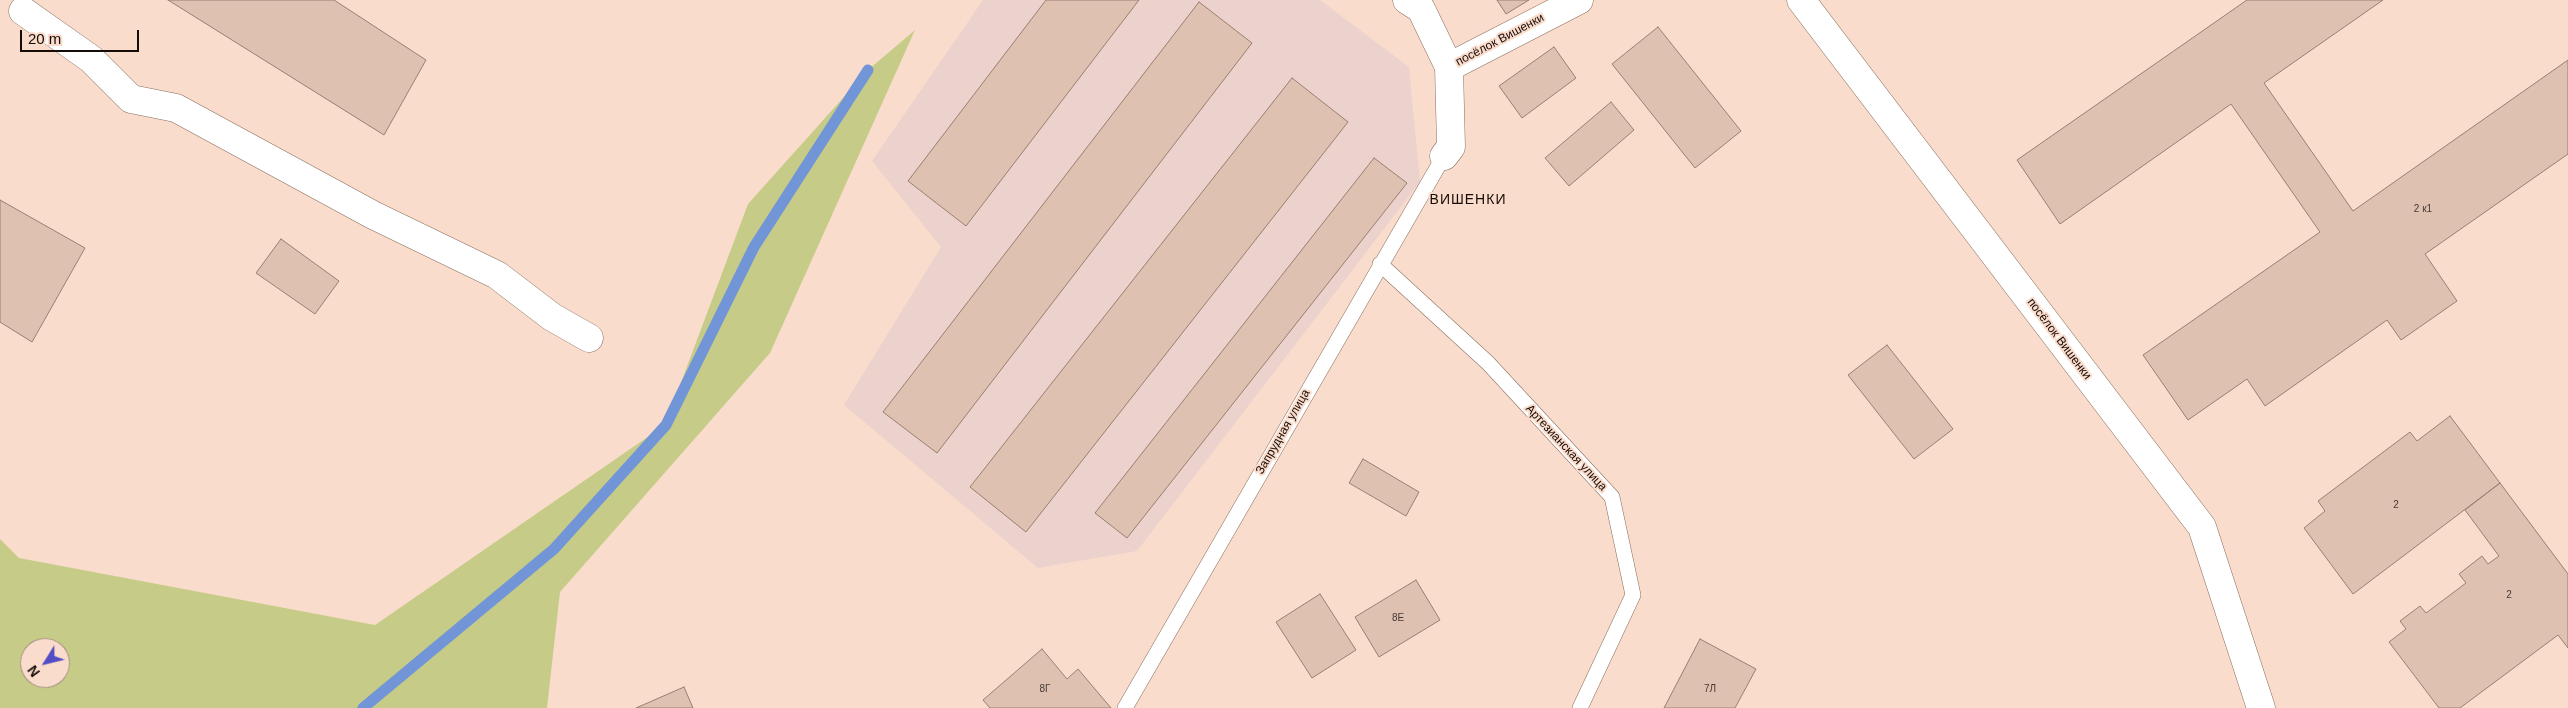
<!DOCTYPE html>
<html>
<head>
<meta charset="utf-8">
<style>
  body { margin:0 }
  #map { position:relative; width:2568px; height:708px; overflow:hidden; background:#fadccc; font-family:Arial,sans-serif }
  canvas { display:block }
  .north { position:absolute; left:20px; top:638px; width:50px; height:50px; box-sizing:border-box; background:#fadccc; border:1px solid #9f897d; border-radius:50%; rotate:234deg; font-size:14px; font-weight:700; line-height:20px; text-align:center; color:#160c07 }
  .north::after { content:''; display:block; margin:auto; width:18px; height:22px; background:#524dc4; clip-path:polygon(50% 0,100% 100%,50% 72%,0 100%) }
  .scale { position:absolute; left:20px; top:30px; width:119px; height:22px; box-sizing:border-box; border:2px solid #160c07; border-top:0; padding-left:6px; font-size:15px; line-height:18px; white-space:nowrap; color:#160c07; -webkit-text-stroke:4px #fadccc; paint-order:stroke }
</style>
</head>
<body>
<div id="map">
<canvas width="2568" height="708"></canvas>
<div class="north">N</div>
<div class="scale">20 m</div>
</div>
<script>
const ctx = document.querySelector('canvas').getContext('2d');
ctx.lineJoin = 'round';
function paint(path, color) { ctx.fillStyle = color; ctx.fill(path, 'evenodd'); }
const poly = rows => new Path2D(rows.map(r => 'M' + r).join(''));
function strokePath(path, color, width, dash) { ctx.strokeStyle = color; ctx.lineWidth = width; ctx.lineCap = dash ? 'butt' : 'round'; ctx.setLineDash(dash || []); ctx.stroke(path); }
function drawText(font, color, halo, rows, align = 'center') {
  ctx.font = font + ' Arial,sans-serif'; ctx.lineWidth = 4; ctx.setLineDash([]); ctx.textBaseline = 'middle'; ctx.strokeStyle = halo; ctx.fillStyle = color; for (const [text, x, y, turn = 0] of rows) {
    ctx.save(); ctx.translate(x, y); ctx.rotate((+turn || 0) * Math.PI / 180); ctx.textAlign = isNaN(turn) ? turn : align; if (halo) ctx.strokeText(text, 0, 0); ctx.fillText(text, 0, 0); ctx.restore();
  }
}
paint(poly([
  [983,0,1320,0,1409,67,1420,182,1137,551,1038,568,844,405,941,247,872,161]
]), '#ecd2cc');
paint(poly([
  [915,30,770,353,560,592,547,708,0,708,0,539,19,558,375,625,665,425,748,204,868,70],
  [30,648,60,648,60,678,30,678]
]), '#c6cc88');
strokePath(poly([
  [363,708,554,549,666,425,754,247,868,70]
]), '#7295d7', 11);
const building = poly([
  [168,0,334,0,426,60,384,135,168,0],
  [1046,0,1139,0,966,226,908,181,1046,0],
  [1497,0,1529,0,1506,14,1497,0],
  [2247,0,2383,0,2264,83,2353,211,2568,60,2568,154,2425,254,2457,301,2401,340,2387,320,2265,406,2247,379,2188,420,2143,355,2320,232,2231,104,2060,224,2017,160,2247,0],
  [1199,2,1252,43,937,453,883,412,1199,2],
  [1658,27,1741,131,1695,168,1612,64,1658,27],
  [1554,47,1576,78,1522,118,1499,86,1554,47],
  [1292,78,1348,122,1026,532,970,487,1292,78],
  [1611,102,1634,130,1569,186,1545,158,1611,102],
  [1374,158,1407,183,1127,538,1095,513,1374,158],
  [0,200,85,248,32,342,0,322,0,200],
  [281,239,339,281,315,314,256,273,281,239],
  [1887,345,1953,429,1914,459,1848,375,1887,345],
  [2450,416,2500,483,2353,594,2304,528,2325,511,2318,501,2410,432,2417,441,2450,416],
  [1363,459,1419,492,1406,516,1349,483,1363,459],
  [2500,483,2568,574,2568,648,2558,635,2460,708,2439,708,2389,642,2406,629,2400,621,2420,606,2426,613,2466,583,2459,574,2482,556,2488,564,2499,556,2465,510,2500,483],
  [1416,580,1440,620,1379,657,1355,617,1416,580],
  [1320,594,1356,650,1312,678,1276,622,1320,594],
  [1700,639,1756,669,1735,708,1664,708,1700,639],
  [1042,649,1067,679,1078,669,1111,708,990,708,983,700,1042,649],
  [684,687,693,708,636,708,684,687]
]);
paint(building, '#dfc1b2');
strokePath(building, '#9a7e70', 1);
const service = poly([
  [1380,264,1488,363,1612,497,1633,595,1580,708],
  [1125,708,1444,156]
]);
const minor = poly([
  [1407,0,1421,9,1449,67,1451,147,1444,156],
  [1801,0,2202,527,2261,708],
  [23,11,91,59,131,99,176,108,373,215,497,275,552,317,589,338],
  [1449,67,1579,0]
]);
strokePath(service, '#886e5f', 16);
strokePath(minor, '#886e5f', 29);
strokePath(service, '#fff', 15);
strokePath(minor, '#fff', 28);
drawText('10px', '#483932', null, [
  ["2 к1",2423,209],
  ["2",2396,505],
  ["2",2509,595],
  ["8Е",1398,618],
  ["8Г",1045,689],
  ["7Л",1710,689]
]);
drawText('12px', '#160c07', '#fadccc', [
  ["посёлок Вишенки",1500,40,-28],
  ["посёлок Вишенки",2059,339,53],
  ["Запрудная улица",1283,432,-60],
  ["Артезианская улица",1566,448,47]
]);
ctx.letterSpacing = '1px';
drawText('14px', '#160c07', '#fadccc', [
  ["ВИШЕНКИ",1468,200]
]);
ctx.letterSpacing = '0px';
</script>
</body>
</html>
